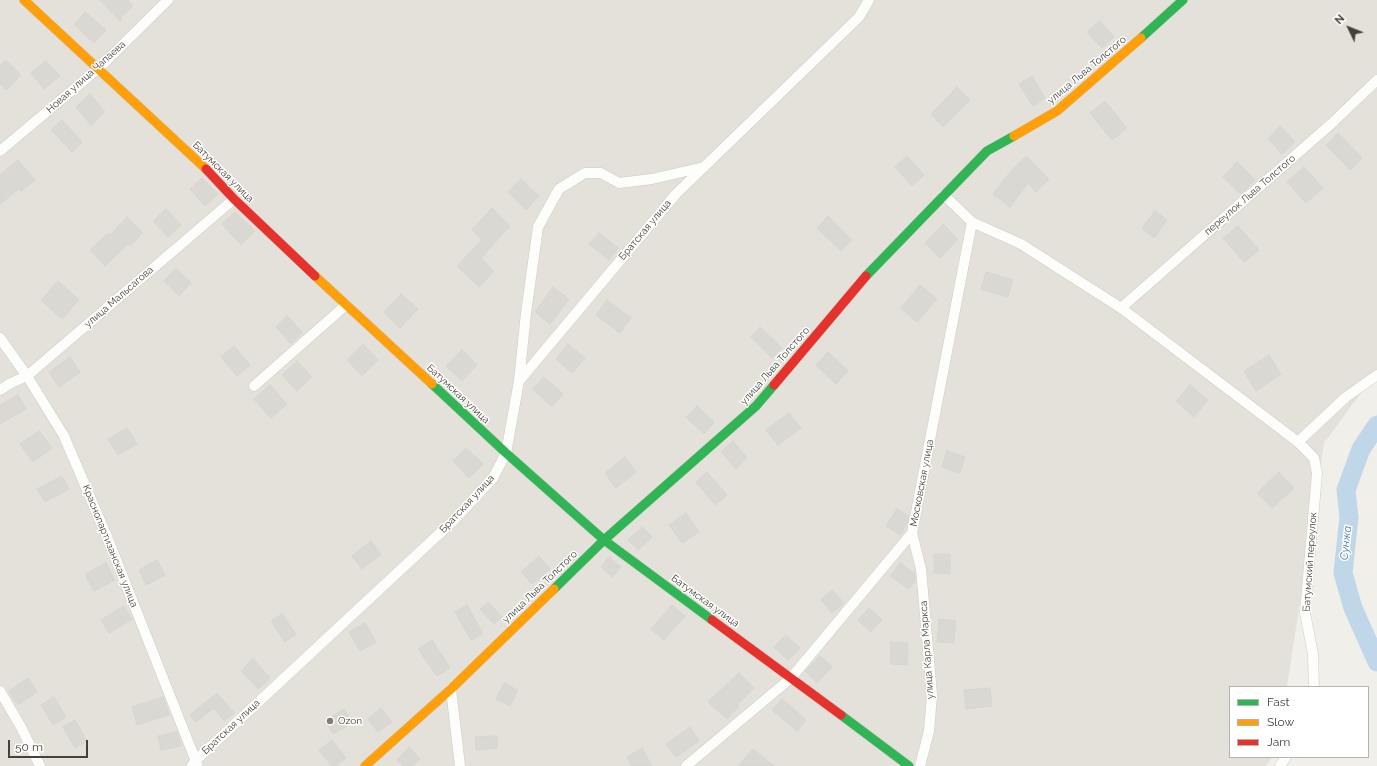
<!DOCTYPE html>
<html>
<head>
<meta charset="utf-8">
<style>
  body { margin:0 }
  #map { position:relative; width:1377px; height:766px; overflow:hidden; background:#f0efea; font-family:Raleway,sans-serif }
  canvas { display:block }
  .legend { position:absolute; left:1229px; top:686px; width:140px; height:72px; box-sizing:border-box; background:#fff; border:1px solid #b5b3af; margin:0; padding:5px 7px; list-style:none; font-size:12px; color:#454038 }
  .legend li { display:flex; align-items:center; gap:8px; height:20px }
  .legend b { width:20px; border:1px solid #b5b3af }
  .north { position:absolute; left:1329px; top:8px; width:40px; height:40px; -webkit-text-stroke:3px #fff; paint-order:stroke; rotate:313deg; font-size:11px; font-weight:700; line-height:16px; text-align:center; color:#454038 }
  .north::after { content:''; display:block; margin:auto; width:14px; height:18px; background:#454038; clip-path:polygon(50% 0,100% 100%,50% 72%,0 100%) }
  .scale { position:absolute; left:8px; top:740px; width:80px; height:18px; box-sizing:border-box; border:2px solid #454038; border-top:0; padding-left:5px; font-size:12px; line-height:14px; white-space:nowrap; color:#454038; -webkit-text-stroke:3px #fff; paint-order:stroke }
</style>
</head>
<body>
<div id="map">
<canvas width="1377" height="766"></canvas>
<ul class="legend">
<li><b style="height:5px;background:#30b455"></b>Fast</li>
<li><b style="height:5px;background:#ff9f0a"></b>Slow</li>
<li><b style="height:5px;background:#e5322d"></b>Jam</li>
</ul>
<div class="north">N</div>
<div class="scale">50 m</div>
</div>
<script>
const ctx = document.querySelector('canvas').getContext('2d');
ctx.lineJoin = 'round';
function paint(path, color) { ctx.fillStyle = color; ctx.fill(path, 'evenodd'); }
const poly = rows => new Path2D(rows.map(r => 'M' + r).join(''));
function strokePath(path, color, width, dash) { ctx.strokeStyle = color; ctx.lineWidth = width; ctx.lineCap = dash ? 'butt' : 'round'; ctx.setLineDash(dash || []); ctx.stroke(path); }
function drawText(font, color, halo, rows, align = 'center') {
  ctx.font = font + ' Raleway,sans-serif'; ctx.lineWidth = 3; ctx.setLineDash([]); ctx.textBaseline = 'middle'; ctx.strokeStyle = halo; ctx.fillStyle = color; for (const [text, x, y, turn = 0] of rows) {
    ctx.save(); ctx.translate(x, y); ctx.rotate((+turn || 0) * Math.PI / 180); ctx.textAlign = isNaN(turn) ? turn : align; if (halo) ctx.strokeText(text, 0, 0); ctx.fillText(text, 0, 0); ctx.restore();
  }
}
paint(poly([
  [0,0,1377,0,1377,371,1324,443,1287,687,1230,687,1230,757,1272,757,1266,766,0,766]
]), '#e3e1d9');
strokePath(poly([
  [1377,425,1361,449,1346,490,1349,517,1343,573,1353,608,1377,662]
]), '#c0d6e9', 19);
const building = poly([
  [100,0,128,0,133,6,121,17,121,22,100,0],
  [85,12,106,30,94,43,74,25,85,12],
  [1100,21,1114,37,1102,48,1087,32,1100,21],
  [6,60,21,75,6,90,0,83,0,66,6,60],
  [46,61,60,76,44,89,31,73,46,61],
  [1032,76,1045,98,1033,106,1019,84,1032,76],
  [957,87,970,100,943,127,931,114,957,87],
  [90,94,105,112,91,125,76,107,90,94],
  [1105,101,1127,128,1112,140,1090,113,1105,101],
  [62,120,82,142,72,152,51,130,62,120],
  [1280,126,1295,142,1282,154,1268,139,1280,126],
  [1338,133,1362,158,1350,170,1326,145,1338,133],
  [907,156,924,175,912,186,895,167,907,156],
  [1026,156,1049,179,1036,192,1028,183,1010,207,993,194,1011,171,1026,156],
  [18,160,35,180,21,191,19,189,0,204,0,175,18,160],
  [1237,162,1255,180,1241,194,1223,177,1237,162],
  [1304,167,1323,188,1306,203,1287,182,1304,167],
  [202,178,218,194,205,206,190,189,202,178],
  [521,179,539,196,526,210,508,192,521,179],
  [492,208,510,226,481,258,494,271,479,287,457,266,482,240,472,230,492,208],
  [166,209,181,225,168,237,153,221,166,209],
  [1155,211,1167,220,1154,238,1142,228,1155,211],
  [235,212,255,231,241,245,222,224,235,212],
  [828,216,852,240,841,251,817,228,828,216],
  [127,217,143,233,130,246,128,244,105,266,90,250,108,233,110,235,127,217],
  [943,224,958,239,940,258,925,243,943,224],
  [1238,226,1259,250,1244,262,1223,238,1238,226],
  [599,233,618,248,609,260,589,244,599,233],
  [176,268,191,283,179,296,164,281,176,268],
  [986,272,1013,280,1008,297,981,289,986,272],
  [58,281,79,300,62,319,41,300,58,281],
  [920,285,937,299,917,322,901,308,920,285],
  [553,287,569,299,550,324,535,312,553,287],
  [401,294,418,309,400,328,384,312,401,294],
  [607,300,631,318,620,333,596,315,607,300],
  [287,316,302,332,291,344,276,327,287,316],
  [760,327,782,348,772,358,751,337,760,327],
  [363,344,378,360,362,376,347,360,363,344],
  [568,344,585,358,572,373,556,359,568,344],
  [234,346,250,365,237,376,221,357,234,346],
  [462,350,477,365,462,381,446,366,462,350],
  [828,352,848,371,836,384,816,365,828,352],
  [1269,355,1281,374,1256,391,1244,371,1269,355],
  [70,357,80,372,59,387,49,372,70,357],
  [297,361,312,377,297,391,282,375,297,361],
  [544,377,563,394,552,407,533,389,544,377],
  [270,385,287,404,271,418,254,399,270,385],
  [1190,385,1208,400,1194,417,1176,401,1190,385],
  [18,395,26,409,0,424,0,405,18,395],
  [697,406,714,422,704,434,686,417,697,406],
  [789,413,801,428,778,445,766,430,789,413],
  [127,428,137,444,118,455,108,439,127,428],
  [39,431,52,448,33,462,20,444,39,431],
  [733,441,747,458,736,469,721,452,733,441],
  [466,448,483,464,469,478,453,461,466,448],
  [947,451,965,457,960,473,942,467,947,451],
  [625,457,636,472,616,488,605,473,625,457],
  [707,472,727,495,715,505,696,482,707,472],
  [1279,472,1294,488,1272,508,1257,493,1279,472],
  [62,476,69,489,45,502,37,489,62,476],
  [897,509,909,516,907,524,900,535,886,526,897,509],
  [686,513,699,532,682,543,669,525,686,513],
  [642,527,652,537,638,550,628,540,642,527],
  [371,541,381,554,362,569,352,556,371,541],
  [934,554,950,554,950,574,934,573,934,554],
  [539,556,550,569,532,584,521,572,539,556],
  [609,557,621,567,612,577,601,567,609,557],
  [157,560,165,575,146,585,139,570,157,560],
  [106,563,115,580,94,591,85,574,106,563],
  [900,563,915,574,915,580,909,589,890,576,900,563],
  [832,590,844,603,832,613,821,600,832,590],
  [488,602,502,617,494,624,480,609,488,602],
  [467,605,483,634,471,640,455,612,467,605],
  [672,605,685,616,664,640,651,629,672,605],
  [124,606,132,619,109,633,101,620,124,606],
  [869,608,882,620,871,632,858,620,869,608],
  [282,614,296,634,285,642,271,621,282,614],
  [939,619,956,621,954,643,937,642,939,619],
  [365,623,376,642,360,651,349,632,365,623],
  [786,635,800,648,788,660,774,647,786,635],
  [432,640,450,668,437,676,418,649,432,640],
  [891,642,908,643,907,665,890,664,891,642],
  [820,656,832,667,817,683,805,671,820,656],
  [253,659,270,678,258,689,241,671,253,659],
  [739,673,754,688,737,705,739,706,727,719,708,702,739,673],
  [28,678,37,692,18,705,9,691,28,678],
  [504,683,518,690,510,706,496,699,504,683],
  [990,688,992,706,966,709,964,690,990,688],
  [217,693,234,713,224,721,214,708,196,722,190,715,217,693],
  [54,697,66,717,53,725,41,705,54,697],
  [163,697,169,715,137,725,132,707,163,697],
  [782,699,806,720,797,731,772,710,782,699],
  [381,708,392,722,378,732,368,719,381,708],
  [344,709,352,723,333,734,325,721,344,709],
  [75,720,87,741,75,748,63,727,75,720],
  [690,727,699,741,676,757,666,744,690,727],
  [177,732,181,746,161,750,158,736,177,732],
  [497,736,497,748,476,750,475,737,497,736],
  [332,740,346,758,336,766,332,766,319,750,332,740],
  [409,747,420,759,412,766,403,766,397,760,409,747],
  [642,748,652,766,632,766,627,757,642,748],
  [753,749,774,766,738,766,753,749]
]);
paint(building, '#d9d8d3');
strokePath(building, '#d8d6d0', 1);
const street = poly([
  [0,151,99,68,168,0],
  [972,222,1021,244,1121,308,1298,442,1314,458,1317,473,1305,613,1313,654,1314,687],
  [1121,308,1331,124,1377,80],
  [0,338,27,376,64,436,108,539,197,764],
  [519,381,526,313,538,227,559,189,585,173,601,173,619,183,652,179,704,167],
  [254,386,346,305],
  [0,390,11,383,27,376,234,199],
  [1298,442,1346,397,1377,375],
  [912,533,921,569,932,695,929,731,920,766],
  [451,689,460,766],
  [0,691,21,727,40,766],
  [192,766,196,760,453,521,493,478,506,453,519,381,676,194,859,17,869,0],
  [686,766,791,678,912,533,972,222,944,195],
  [1280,766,1286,757]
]);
const fast = poly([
  [1141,38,1183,0],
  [866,276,987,151,1014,136],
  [432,384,506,453,604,540,712,620],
  [554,589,604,540,756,406,774,385],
  [841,715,909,766]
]);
const slow = poly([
  [24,0,206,169],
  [1014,136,1057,111,1141,38],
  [315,276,432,384],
  [365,766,451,689,554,589]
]);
const jam = poly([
  [206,169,234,199,315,276],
  [774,385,866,276],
  [712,620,841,715]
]);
strokePath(street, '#cecdc8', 11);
strokePath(fast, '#ceccc2', 10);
strokePath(slow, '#ceccc2', 10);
strokePath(jam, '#ceccc2', 10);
strokePath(street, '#fdfdfc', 10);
strokePath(fast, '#30b455', 9);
strokePath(slow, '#ff9f0a', 9);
strokePath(jam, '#e5322d', 9);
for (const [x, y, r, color] of [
  [330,721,4,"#817d76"]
]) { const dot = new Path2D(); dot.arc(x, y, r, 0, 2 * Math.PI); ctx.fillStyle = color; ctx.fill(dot); strokePath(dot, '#fff', 1.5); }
drawText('10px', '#454038', '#fff', [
  ["улица Льва Толстого",1087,70,-40],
  ["Новая улица Чапаева",86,77,-42],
  ["Батумская улица",223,172,45],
  ["переулок Льва Толстого",1250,195,-41],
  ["Братская улица",645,230,-50],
  ["улица Мальсагова",119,297,-41],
  ["улица Льва Толстого",775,366,-49],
  ["Батумская улица",458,394,43],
  ["Московская улица",922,483,-79],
  ["Братская улица",467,504,-47],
  ["Краснопартизанская улица",110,546,68],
  ["Батумский переулок",1310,562,-86],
  ["улица Льва Толстого",540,587,-44],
  ["Батумская улица",705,601,36],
  ["улица Карла Маркса",927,650,-94],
  ["Братская улица",231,727,-43]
]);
drawText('10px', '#454038', '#fff', [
  ["Ozon",338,721]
], 'left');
drawText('italic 11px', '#3d73a5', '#fff', [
  ["Сунжа",1346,543,-84]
]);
</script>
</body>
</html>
